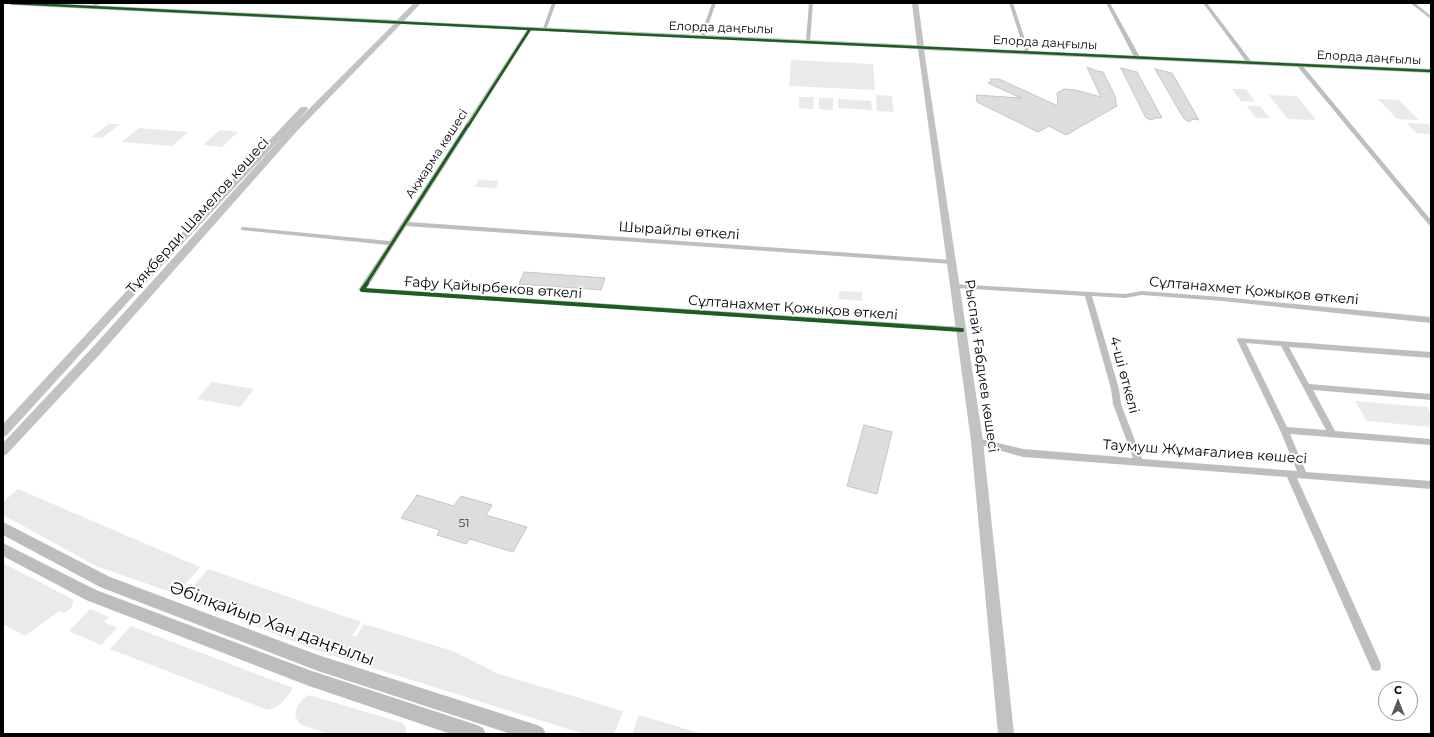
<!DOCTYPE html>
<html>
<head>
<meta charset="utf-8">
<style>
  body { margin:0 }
  #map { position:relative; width:1434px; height:737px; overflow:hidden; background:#fff; font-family:Montserrat,sans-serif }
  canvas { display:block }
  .frame { position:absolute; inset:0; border:4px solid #000; pointer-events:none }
  .north { position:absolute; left:1378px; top:681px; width:40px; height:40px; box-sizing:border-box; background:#fff; border:1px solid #999; border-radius:50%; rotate:0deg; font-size:11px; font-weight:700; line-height:16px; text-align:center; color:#000 }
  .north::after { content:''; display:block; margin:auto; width:14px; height:18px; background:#595959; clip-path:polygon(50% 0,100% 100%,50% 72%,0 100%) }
</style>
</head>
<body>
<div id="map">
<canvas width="1434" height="737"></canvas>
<div class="frame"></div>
<div class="north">С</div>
</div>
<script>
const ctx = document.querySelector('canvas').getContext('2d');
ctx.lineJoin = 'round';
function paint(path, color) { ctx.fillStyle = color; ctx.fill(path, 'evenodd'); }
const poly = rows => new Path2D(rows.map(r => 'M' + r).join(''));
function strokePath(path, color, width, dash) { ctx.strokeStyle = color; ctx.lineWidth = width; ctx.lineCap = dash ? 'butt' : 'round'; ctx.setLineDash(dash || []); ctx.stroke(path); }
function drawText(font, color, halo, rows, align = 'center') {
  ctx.font = font + ' Montserrat,sans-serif'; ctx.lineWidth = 4; ctx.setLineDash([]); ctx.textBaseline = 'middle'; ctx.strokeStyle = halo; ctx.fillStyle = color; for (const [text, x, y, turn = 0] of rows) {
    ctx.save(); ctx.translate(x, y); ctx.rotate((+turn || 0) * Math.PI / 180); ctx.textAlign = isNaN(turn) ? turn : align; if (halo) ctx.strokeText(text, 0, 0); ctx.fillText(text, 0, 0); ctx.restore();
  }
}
paint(poly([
  [791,60,873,64,875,90,789,86],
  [1232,89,1246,89,1255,102,1241,101],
  [876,95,892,96,894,112,877,111],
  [1269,95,1297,96,1316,120,1288,119],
  [799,97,814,97,813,109,799,108],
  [819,98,833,98,833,110,819,109],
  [838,99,871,101,872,110,838,108],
  [1378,99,1399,100,1419,120,1397,119],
  [1247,106,1260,106,1270,118,1256,118],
  [1407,123,1428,124,1431,127,1431,134,1416,133],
  [109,124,120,124,102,138,91,137],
  [139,128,188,132,172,146,122,142],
  [220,130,238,132,222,147,203,145],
  [479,180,499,181,496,188,475,187],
  [839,291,862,292,862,301,839,299],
  [212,382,254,389,240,407,197,399],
  [1355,401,1427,407,1431,414,1431,427,1367,421],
  [18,489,200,567,177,594,98,567,3,515,3,502],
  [3,563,74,600,71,608,65,613,59,611,25,636,3,624],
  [208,569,361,622,352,636,356,637,364,624,453,651,499,674,623,711,614,734,584,734,312,649,184,597],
  [90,609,109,617,104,622,117,628,101,645,69,631],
  [131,626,293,688,283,702,276,707,268,710,110,649],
  [309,695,403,723,406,728,406,734,328,734,300,724,295,716,297,707,302,700],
  [639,715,703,734,632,734]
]), '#eaeaea');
const building = poly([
  [1087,67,1097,71,1103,72,1116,98,1115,98,1117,106,1066,135,1049,126,1038,132,977,102,976,95,1021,98,988,83,992,81,990,79,999,79,1058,106,1057,93,1064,89,1075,90,1101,97,1087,67],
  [1121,68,1137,72,1162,118,1155,118,1152,120,1146,118,1121,68],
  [1155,69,1172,73,1199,120,1193,119,1189,122,1184,119,1155,69],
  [524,272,605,278,601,290,519,284,524,272],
  [864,425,892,432,877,494,847,486,864,425],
  [417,495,454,506,461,496,492,505,486,515,527,527,513,552,470,539,466,544,437,535,440,530,401,518,417,495]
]);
paint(building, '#ddd');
strokePath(building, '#c5c5c5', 1);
paint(poly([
  [95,3,100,3,94,9,90,9,90,7,95,3],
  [552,3,556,3,546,30,542,31,552,3],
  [712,3,716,3,704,37,700,38,712,3],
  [809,3,813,3,810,41,808,42,806,41,809,3],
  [1009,3,1013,3,1029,52,1029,53,1025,52,1009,3],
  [1106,3,1110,3,1140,57,1139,58,1134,57,1106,3],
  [1203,3,1207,3,1251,61,1251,63,1247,63,1203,3],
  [1410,3,1415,3,1431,16,1431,19,1410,3],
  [528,28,532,29,409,222,952,260,955,262,952,264,406,226,367,288,962,327,965,328,966,330,965,332,362,292,358,290,388,245,241,230,241,228,243,227,390,241,528,28],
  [1297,64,1301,64,1431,220,1431,226,1429,225,1297,66,1297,64],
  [953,284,1125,294,1142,291,1222,297,1431,317,1431,323,1222,301,1142,295,1125,298,1092,296,1119,389,1121,404,1142,459,1297,471,1280,430,1237,340,1238,338,1431,352,1431,358,1289,347,1309,384,1431,394,1431,400,1313,390,1335,431,1431,439,1431,445,1290,434,1306,472,1431,481,1431,489,1297,478,1380,662,1381,666,1380,670,1376,671,1372,670,1287,477,1023,457,974,443,973,441,974,439,977,438,1023,449,1133,458,1113,404,1111,389,1085,296,956,288,952,286,953,284],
  [1246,343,1281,346,1326,430,1287,427,1246,343]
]), '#bebebe');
paint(poly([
  [8,3,48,3,397,20,414,3,421,3,404,21,917,45,912,3,918,3,924,46,1431,69,1431,73,924,50,983,441,1014,734,998,734,971,441,918,49,401,24,297,131,101,353,7,454,3,456,3,443,93,347,291,127,394,24,11,5,8,3],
  [301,107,307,107,308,109,128,302,7,435,3,437,3,424,120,298,301,107]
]), '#c2c2c2');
paint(poly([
  [3,522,110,577,318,655,537,725,543,728,546,734,511,734,318,671,100,587,3,535,3,522],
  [3,543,96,590,309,670,477,725,483,728,486,734,451,734,309,686,86,600,3,556,3,543]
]), '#bdbdbd');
strokePath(poly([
  [11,3,629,34,1431,71],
  [468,126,530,29]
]), '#1b5e20', 2.5);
strokePath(poly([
  [366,284,468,125]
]), '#1b5e20', 3);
strokePath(poly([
  [367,283,362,290,962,330]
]), '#1b5e20', 4);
drawText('12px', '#000', '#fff', [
  ["Елорда даңғылы",721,28,2],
  ["Елорда даңғылы",1045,43,3],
  ["Елорда даңғылы",1369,58,3],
  ["Ақжарма көшесі",437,154,-57]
]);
drawText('12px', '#373737', null, [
  ["51",464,523]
]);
drawText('14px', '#000', '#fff', [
  ["Тұяқберди Шамелов көшесі",198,216,-48],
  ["Шырайлы өткелі",679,231,4],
  ["Ғафу Қайырбеков өткелі",493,288,4],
  ["Сұлтанахмет Қожықов өткелі",1254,291,5],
  ["Сұлтанахмет Қожықов өткелі",793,308,4],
  ["Рыспай Ғабдиев көшесі",981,366,82],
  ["4-ші өткелі",1124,375,75],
  ["Таумуш Жұмағалиев көшесі",1205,452,4]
]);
drawText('17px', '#000', '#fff', [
  ["Әбілқайыр Хан даңғылы",272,624,20]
]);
</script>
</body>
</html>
